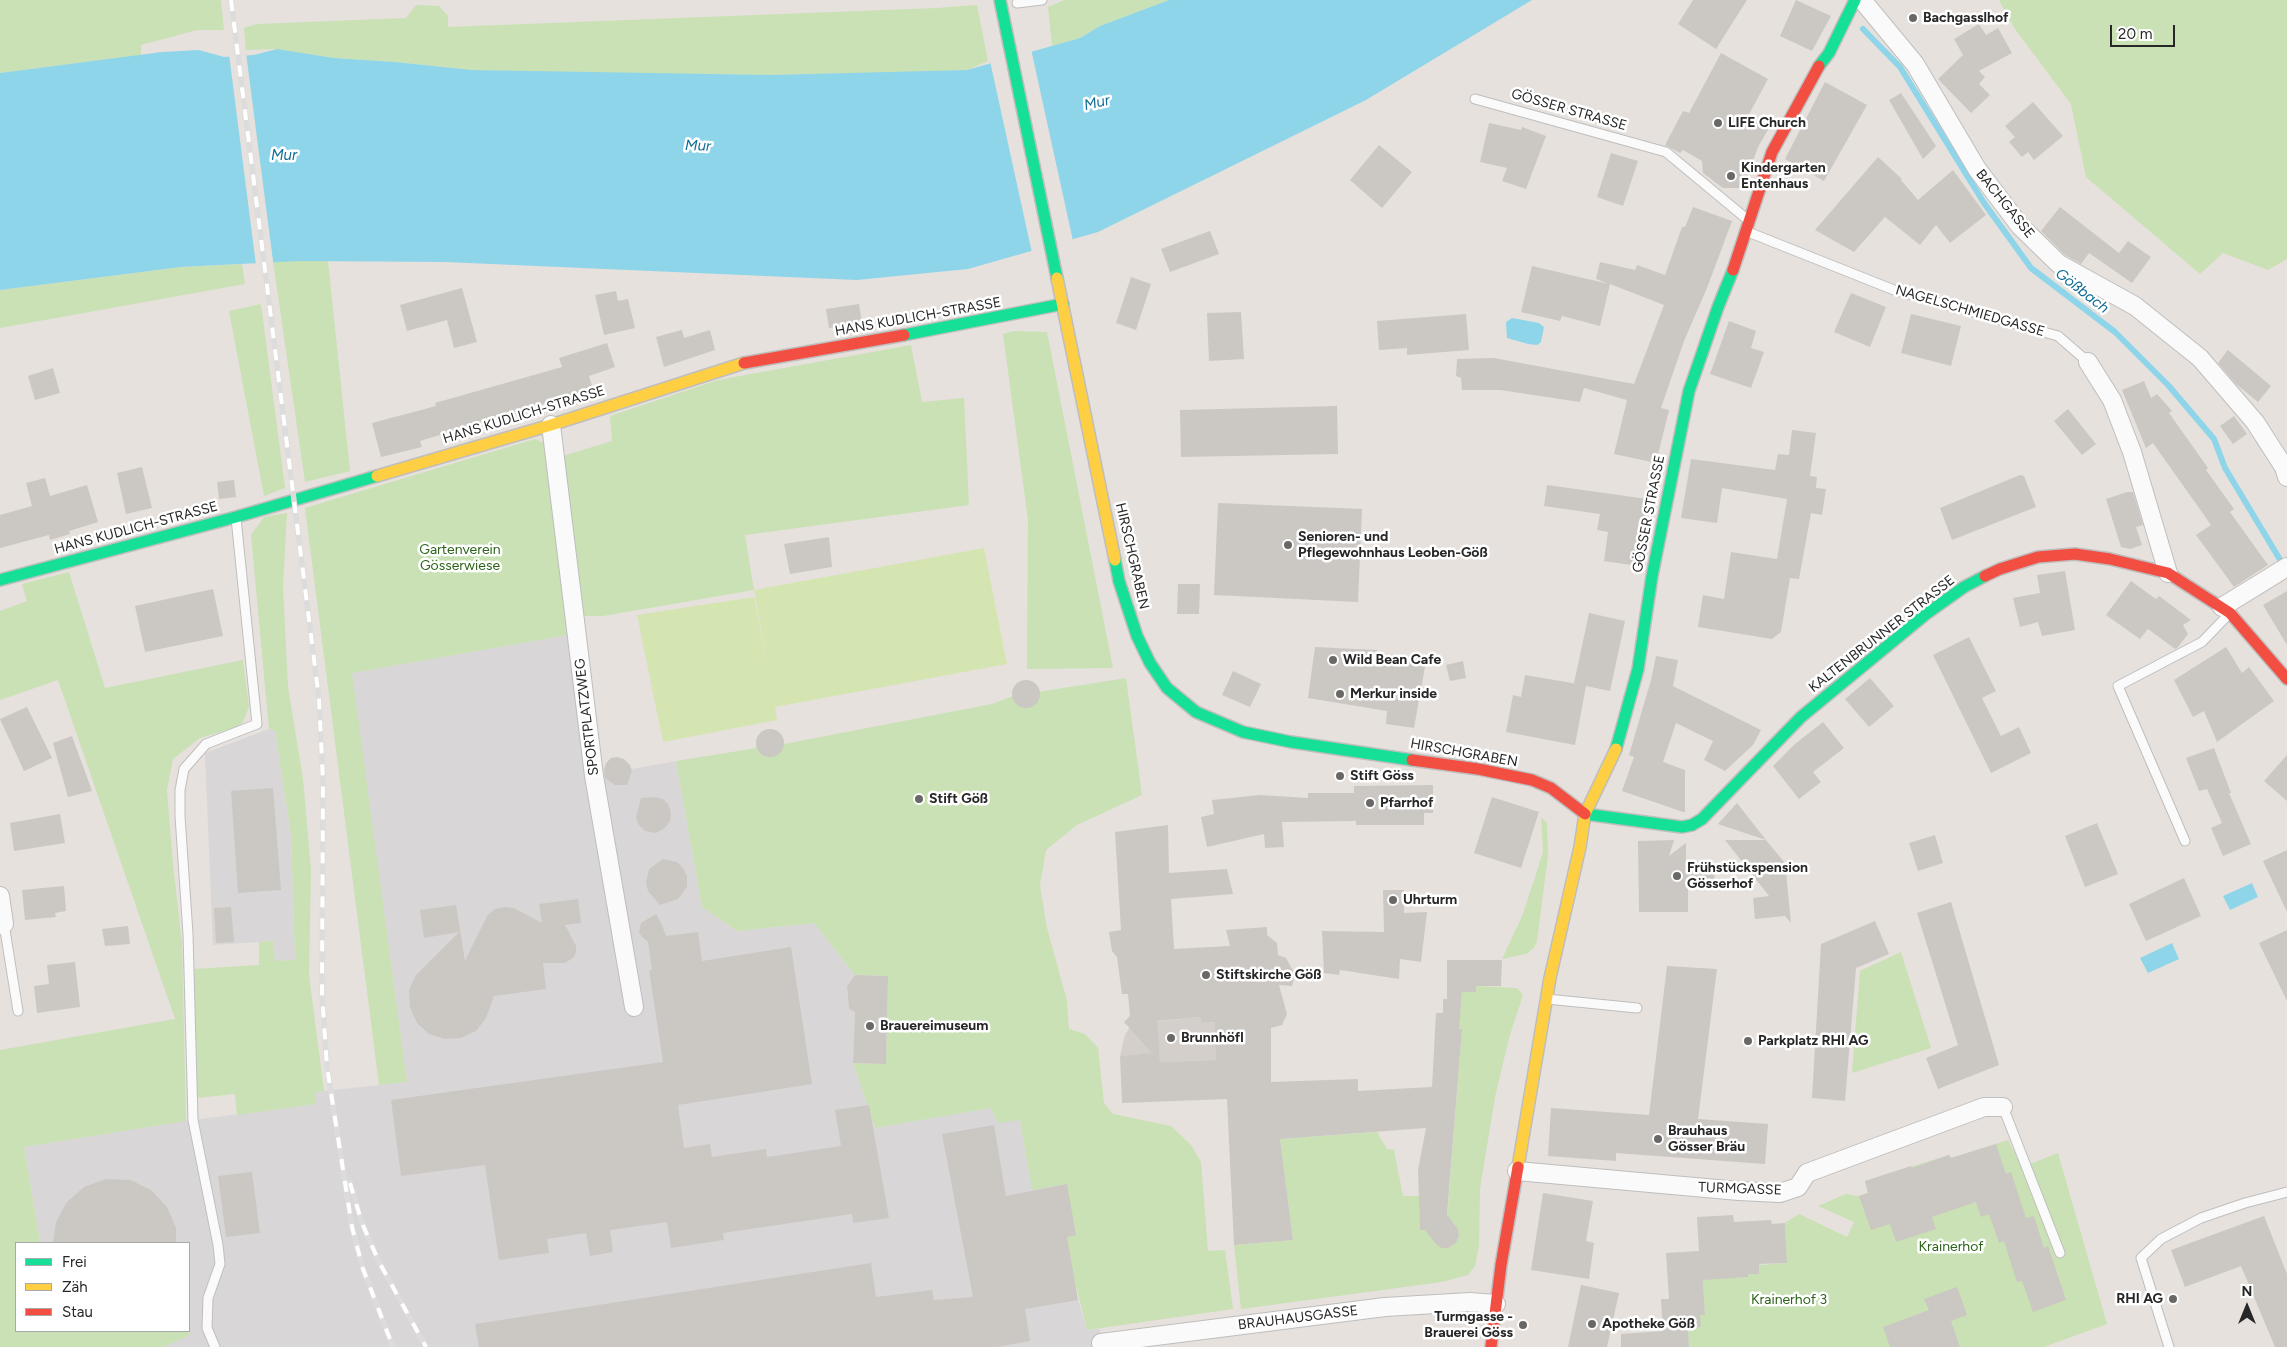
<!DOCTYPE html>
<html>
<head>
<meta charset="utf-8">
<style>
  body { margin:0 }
  #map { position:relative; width:2287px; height:1347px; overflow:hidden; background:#e6e1dc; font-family:Figtree,sans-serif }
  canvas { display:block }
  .legend { position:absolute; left:15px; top:1242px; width:175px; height:90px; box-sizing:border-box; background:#fff; border:1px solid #a9a9a9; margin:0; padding:6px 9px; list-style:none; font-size:15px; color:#272727 }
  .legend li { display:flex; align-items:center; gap:10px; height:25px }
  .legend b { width:25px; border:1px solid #a9a9a9 }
  .north { position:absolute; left:2222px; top:1282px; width:50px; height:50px; -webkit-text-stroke:4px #fff; paint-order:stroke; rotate:0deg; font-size:14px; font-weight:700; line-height:20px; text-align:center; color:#272727 }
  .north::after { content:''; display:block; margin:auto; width:18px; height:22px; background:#272727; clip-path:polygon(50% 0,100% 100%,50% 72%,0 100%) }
  .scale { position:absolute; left:2110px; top:25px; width:65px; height:22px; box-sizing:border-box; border:2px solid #272727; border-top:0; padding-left:6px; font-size:15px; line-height:18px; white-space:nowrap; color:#272727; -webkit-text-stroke:4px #fff; paint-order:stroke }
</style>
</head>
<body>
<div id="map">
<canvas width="2287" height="1347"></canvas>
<ul class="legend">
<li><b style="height:6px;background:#16e098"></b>Frei</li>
<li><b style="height:6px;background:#ffcf43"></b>Zäh</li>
<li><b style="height:6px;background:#f24e42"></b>Stau</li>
</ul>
<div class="north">N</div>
<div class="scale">20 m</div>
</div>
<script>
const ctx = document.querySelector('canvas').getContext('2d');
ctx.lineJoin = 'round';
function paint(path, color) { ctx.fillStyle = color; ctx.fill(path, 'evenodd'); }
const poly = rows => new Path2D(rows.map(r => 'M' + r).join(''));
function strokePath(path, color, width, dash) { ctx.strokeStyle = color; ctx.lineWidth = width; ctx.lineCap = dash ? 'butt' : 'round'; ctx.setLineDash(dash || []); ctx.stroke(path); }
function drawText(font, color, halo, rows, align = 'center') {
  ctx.font = font + ' Figtree,sans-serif'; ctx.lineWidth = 5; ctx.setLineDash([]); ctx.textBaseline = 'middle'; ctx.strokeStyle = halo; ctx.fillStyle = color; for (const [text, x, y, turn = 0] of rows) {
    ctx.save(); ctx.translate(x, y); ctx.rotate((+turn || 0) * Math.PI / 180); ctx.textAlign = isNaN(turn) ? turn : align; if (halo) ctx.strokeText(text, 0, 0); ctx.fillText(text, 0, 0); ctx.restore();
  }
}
paint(poly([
  [568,635,588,777,676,761,702,907,737,931,814,923,855,975,847,986,849,1009,855,1012,853,1063,875,1128,991,1108,1020,1120,1032,1189,1067,1184,1076,1235,1065,1244,1072,1265,1078,1300,1087,1330,1100,1329,1102,1347,164,1347,190,1335,189,1243,40,1243,24,1147,185,1121,316,1104,316,1092,407,1082,351,673],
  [269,729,275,731,291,834,295,960,275,961,273,941,213,945,205,753]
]), '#d9d6d8');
paint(poly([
  [0,0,221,0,224,30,197,30,141,45,141,55,0,73],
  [1064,0,1169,0,1100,26,1080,38,1052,46,1048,7],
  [1999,0,2287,0,2287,259,2268,270,2223,253,2200,274,2086,177,2071,104,2015,29],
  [416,5,439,6,448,16,448,27,937,8,977,5,988,61,967,70,920,72,770,75,618,74,472,70,395,62,334,58,277,49,246,50,244,28,257,24,406,18],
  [273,261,328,261,350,471,305,482],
  [242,264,245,284,0,328,0,290,181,267],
  [261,304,285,488,264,496,229,311],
  [1014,331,1047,332,1113,668,1027,669,1028,520,1003,334],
  [911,345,922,402,964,398,969,505,745,535,754,590,603,616,582,616,563,456,612,441,610,416,718,380],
  [535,439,544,443,568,635,352,673,407,1082,379,1085,305,508],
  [287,513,283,586,288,687,303,779,311,870,309,975,324,1091,316,1092,316,1104,237,1115,235,1094,196,1098,194,969,259,965,259,942,273,941,275,961,295,960,291,834,275,731,269,729,251,535,264,517],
  [69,572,105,688,243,660,249,707,241,726,200,738,173,759,167,790,173,864,182,944,186,1121,24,1147,40,1243,16,1243,16,1331,189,1331,189,1325,190,1335,164,1347,0,1347,0,1050,175,1019,58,680,0,700,0,611,27,601,22,584],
  [1126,678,1142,795,1077,825,1046,850,1040,885,1047,928,1067,1001,1069,1029,1085,1034,1098,1048,1104,1103,1113,1114,1171,1126,1191,1145,1201,1162,1208,1251,1225,1250,1233,1309,1087,1330,1064,1238,1076,1235,1066,1184,1032,1190,1020,1120,998,1123,991,1108,875,1128,853,1063,886,1064,888,976,855,975,814,923,737,931,702,907,676,761,757,748,760,753,770,757,779,754,784,744,992,704,1013,696],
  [1541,817,1547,823,1548,856,1537,941,1534,948,1526,954,1502,959,1523,914,1543,852],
  [1901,952,1931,1048,1852,1073,1860,971],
  [1476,986,1517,988,1523,995,1509,1038,1495,1097,1480,1189,1479,1246,1475,1266,1468,1275,1442,1282,1241,1309,1234,1245,1293,1240,1280,1139,1377,1132,1387,1149,1394,1150,1403,1196,1419,1196,1420,1230,1432,1230,1432,1239,1442,1248,1448,1248,1456,1243,1459,1236,1458,1229,1453,1222,1447,1220,1462,1029,1459,1029,1462,992,1476,992],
  [2008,1140,2022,1167,2058,1153,2107,1324,2044,1347,1689,1347,1688,1328,1700,1315,1705,1314,1703,1280,1735,1272,1736,1278,1748,1277,1748,1274,1759,1273,1759,1265,1787,1263,1785,1223,1799,1214,1847,1237,1854,1222,1818,1206,1846,1194,1859,1196,1868,1193,1865,1181,1949,1155,1951,1158]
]), '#c9e1b4');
paint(poly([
  [984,548,1007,664,775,707,777,720,663,742,637,615,754,597,768,669,754,590]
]), '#d5e5b2');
paint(poly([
  [1200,1017,1201,1023,1216,1022,1216,1060,1160,1062,1159,1053,1120,1056,1125,1035,1132,1024]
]), '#d4cfcb');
paint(poly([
  [1169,0,1532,0,1366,100,1098,232,968,269,857,280,445,262,299,261,181,267,0,290,0,73,162,52,199,50,224,57,254,55,277,49,334,58,395,62,472,70,770,75,967,70,1080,38,1100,26],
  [1512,318,1539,323,1544,327,1541,342,1537,345,1528,344,1507,338,1506,322],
  [2252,883,2258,897,2230,910,2223,896],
  [2172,943,2179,959,2148,973,2140,958]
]), '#8fd5e9');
paint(poly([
  [1031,49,1073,241,1032,253,990,61],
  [246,53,273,261,273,264,256,265,229,54]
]), '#e6e1dc');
strokePath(poly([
  [1863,29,1900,67,1984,203,2031,268,2115,332,2168,385,2214,439,2225,468,2285,568]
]), '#8fd5e9', 6);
paint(poly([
  [1693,0,1747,0,1716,49,1678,24],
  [1796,0,1831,16,1812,51,1780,36],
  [1979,24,1986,35,1998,28,2012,53,1979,71,1985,77,1979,84,1990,95,1971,113,1938,79,1963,55,1954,39],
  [1721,53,1768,79,1748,116,1769,128,1758,147,1743,188,1723,188,1703,173,1702,161,1683,150,1680,153,1665,145,1683,111,1689,113],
  [1825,82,1867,105,1824,181,1785,159],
  [1901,93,1936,146,1923,159,1889,100],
  [2033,102,2063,136,2034,160,2028,152,2022,157,2009,142,2015,137,2005,126],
  [1489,123,1521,130,1522,127,1546,136,1526,189,1502,181,1507,168,1480,162],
  [1379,145,1412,172,1382,208,1350,180],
  [1611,153,1638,161,1623,206,1597,197],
  [1878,157,1902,179,1901,180,1918,200,1953,170,1986,215,1950,243,1936,225,1920,245,1885,217,1854,252,1815,230],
  [1693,207,1732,221,1707,288,1684,341,1661,408,1669,410,1656,463,1614,454,1627,400,1584,388,1580,402,1500,390,1462,390,1461,378,1456,376,1457,359,1494,358,1634,384,1664,305,1610,284,1600,326,1562,316,1560,321,1521,312,1532,266,1609,284,1596,279,1600,262,1635,270,1637,265,1665,275,1682,227,1685,227],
  [2060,207,2119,253,2128,241,2151,257,2132,283,2089,253,2081,264,2065,255,2041,231],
  [1210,231,1219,254,1170,272,1161,249],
  [1131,277,1151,284,1136,330,1116,323],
  [462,288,477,342,454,348,447,320,407,331,400,305],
  [616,291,618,301,628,299,635,328,604,335,595,295],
  [1851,293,1886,307,1870,347,1834,332],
  [859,304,862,323,829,328,826,309],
  [1241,312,1244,359,1209,361,1207,313],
  [1466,314,1469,350,1407,355,1407,348,1379,350,1377,321],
  [1911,314,1961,326,1951,366,1901,353],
  [1729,321,1756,331,1751,348,1764,352,1751,388,1710,374],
  [682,330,684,338,710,330,715,350,664,367,656,337],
  [607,343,615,367,589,376,593,389,420,441,422,447,381,457,372,423,436,406,435,403,562,367,559,358],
  [2228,350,2271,386,2258,402,2236,384,2218,363],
  [53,368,60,393,35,400,28,376],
  [2144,381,2151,398,2157,394,2172,411,2169,413,2208,468,2206,470,2234,509,2230,512,2268,565,2234,587,2196,535,2211,525,2153,443,2146,448,2122,390],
  [1337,406,1338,454,1181,457,1180,410],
  [2068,409,2096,444,2082,455,2054,421],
  [2234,416,2247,434,2233,444,2220,426],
  [1792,430,1816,433,1810,476,1817,477,1816,488,1826,489,1822,515,1811,513,1799,579,1790,578,1781,632,1772,639,1698,627,1703,595,1724,599,1731,552,1777,559,1787,499,1722,488,1717,523,1681,518,1691,459,1775,470,1778,454,1789,455],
  [142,467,152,508,126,514,117,473],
  [2020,475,2024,476,2036,507,1952,540,1940,508],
  [45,478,50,496,87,485,98,522,69,531,70,534,50,540,49,535,0,548,0,515,32,506,26,483],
  [234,480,236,497,219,499,217,482],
  [1547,485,1647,499,1638,566,1604,561,1608,532,1597,530,1600,514,1544,506],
  [2127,492,2133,492,2143,525,2136,527,2142,545,2130,549,2121,547,2106,499],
  [1218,503,1362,509,1358,602,1214,595],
  [829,537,832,567,790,574,784,544],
  [2065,571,2075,630,2042,636,2038,622,2020,627,2013,598,2040,593,2037,575],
  [2131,581,2156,599,2159,596,2191,620,2183,625,2188,634,2178,647,2175,649,2148,629,2140,639,2106,615],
  [1178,584,1200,584,1199,614,1177,614],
  [213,589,223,636,145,652,135,606],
  [2287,591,2287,645,2263,605],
  [1589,613,1625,621,1610,691,1586,686,1575,745,1506,732,1513,695,1521,697,1525,675,1578,684,1574,683],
  [1969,637,1996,691,1982,698,2001,736,2019,727,2031,753,1991,773,1933,655],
  [1315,647,1377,650,1377,653,1426,661,1414,728,1386,724,1387,711,1308,698],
  [2226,647,2242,673,2249,667,2274,701,2217,742,2204,711,2193,717,2174,680],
  [1656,656,1678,660,1673,686,1761,730,1753,745,1725,771,1704,760,1713,741,1676,723,1663,762,1685,770,1685,812,1683,812,1622,791,1634,757,1629,755,1651,680],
  [1463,661,1466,678,1450,681,1446,665],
  [1233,671,1261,684,1250,707,1222,695],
  [1870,678,1894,706,1869,727,1845,699],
  '1012 694a14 14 0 1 1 28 0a14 14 0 1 1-28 0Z',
  [27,707,52,758,24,771,0,719],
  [1823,722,1844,748,1813,772,1821,782,1799,799,1773,766,1795,744],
  '756 743a14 14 0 1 1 28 0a14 14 0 1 1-28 0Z',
  [72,736,92,791,68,797,53,743],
  [2214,748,2231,793,2229,793,2251,844,2223,856,2211,828,2222,823,2207,789,2199,791,2186,758],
  [2287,755,2287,801,2264,781],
  [617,757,624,759,630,765,632,771,627,785,615,785,605,778,604,769,606,763,611,758],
  [1433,785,1433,813,1424,813,1424,825,1356,825,1356,821,1282,822,1284,847,1265,848,1264,834,1207,847,1201,817,1214,814,1212,800,1260,795,1308,798,1308,793,1354,793,1354,786],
  [273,788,281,890,238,893,231,791],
  [655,797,663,799,668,804,671,813,670,821,665,828,656,833,645,831,639,825,636,818,641,798],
  [1492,797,1539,812,1521,868,1474,853],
  [1737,803,1766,840,1718,824],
  [60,814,65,843,14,851,10,823],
  [2097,823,2118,874,2085,887,2065,836],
  [1168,825,1169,873,1227,869,1233,894,1171,899,1174,949,1230,946,1226,930,1267,927,1267,935,1277,943,1278,955,1286,958,1295,974,1292,986,1279,985,1287,1014,1282,1025,1271,1028,1271,1082,1358,1079,1358,1091,1432,1087,1436,1013,1443,1013,1443,999,1447,999,1447,960,1502,960,1501,986,1476,986,1476,992,1462,992,1459,1029,1462,1029,1447,1215,1458,1229,1459,1236,1456,1243,1448,1248,1442,1248,1437,1245,1425,1230,1420,1230,1418,1170,1426,1128,1280,1139,1293,1240,1234,1245,1227,1099,1122,1103,1120,1056,1152,1053,1124,1022,1130,1016,1128,994,1122,994,1117,957,1112,951,1109,932,1121,930,1115,832],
  [1200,1017,1201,1023,1215,1022,1216,1060,1160,1062,1157,1021],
  [1935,835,1943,863,1918,871,1909,843],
  [1674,840,1669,856,1686,843,1686,863,1714,863,1715,888,1688,888,1688,912,1639,912,1638,841],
  [1725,840,1766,840,1785,863,1791,923,1785,916,1755,919,1753,898,1769,896],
  [2287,850,2287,912,2263,861],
  [663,859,677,862,683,868,687,876,687,887,678,899,660,905,648,891,646,882,649,869],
  [2184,878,2201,916,2146,941,2129,904],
  [64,886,66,911,55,913,56,917,25,920,22,890],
  [1383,890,1404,890,1404,913,1427,912,1421,962,1400,959,1399,979,1340,970,1339,975,1324,973,1322,931,1384,932],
  [578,899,581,923,565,925,576,946,576,952,574,957,565,963,543,963,546,989,494,996,486,1018,476,1031,461,1038,445,1039,429,1034,417,1023,410,1007,409,990,416,975,459,932,424,938,420,910,456,905,465,961,487,916,495,909,504,907,514,908,542,923,539,904],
  [1951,902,1999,1065,1938,1089,1926,1058,1958,1045,1917,913],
  [231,907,234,942,216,943,214,908],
  [656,914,662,925,666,936,698,932,702,961,791,947,812,1084,678,1105,684,1148,710,1144,712,1157,766,1149,767,1157,841,1146,835,1110,869,1105,889,1218,853,1223,852,1214,723,1233,724,1240,671,1248,667,1222,610,1230,613,1252,590,1256,586,1233,547,1239,549,1253,499,1260,485,1165,401,1176,391,1100,663,1062,649,970,652,970,648,942,642,937,639,932,641,923],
  [1875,921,1889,954,1856,968,1845,1101,1812,1098,1821,944],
  [128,926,130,944,105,946,102,929],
  [2287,930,2287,1001,2259,943],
  [75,962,80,1007,37,1013,34,986,49,984,47,965],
  [1667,966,1717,969,1698,1119,1768,1124,1765,1164,1616,1153,1616,1161,1548,1156,1551,1108,1649,1115],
  [855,975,888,976,886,1064,853,1063,855,1012,849,1009,847,986],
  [994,1125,1006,1196,1067,1184,1076,1235,1067,1237,1078,1300,1025,1309,1030,1341,996,1347,479,1347,475,1324,871,1263,876,1297,932,1290,934,1300,973,1297,942,1134],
  [1996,1144,2006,1174,2011,1172,2026,1218,2034,1216,2044,1248,2048,1246,2066,1300,2033,1312,2022,1281,2017,1282,2004,1241,1999,1243,1989,1214,1981,1217,1976,1202,1932,1217,1936,1229,1896,1242,1890,1224,1871,1230,1859,1196,1868,1193,1865,1181,1911,1166,1912,1168,1949,1155,1951,1158],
  [252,1172,260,1233,226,1237,218,1176],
  [106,1179,130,1180,151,1190,167,1207,176,1228,176,1243,53,1243,56,1222,67,1202,84,1187],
  [1543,1193,1593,1201,1586,1241,1594,1243,1589,1279,1531,1270],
  [1733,1215,1734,1222,1771,1220,1772,1224,1785,1223,1787,1263,1759,1264,1759,1274,1748,1274,1748,1277,1703,1280,1705,1315,1700,1315,1701,1327,1688,1328,1689,1347,1621,1347,1621,1334,1663,1331,1661,1299,1669,1299,1666,1253,1699,1251,1697,1217],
  [2264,1216,2287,1274,2287,1347,2275,1347,2241,1266,2185,1287,2171,1250],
  [1581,1285,1619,1293,1607,1347,1568,1347],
  [1957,1287,1967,1315,1951,1321,1960,1347,1890,1347,1883,1327,1929,1310,1924,1299]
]), '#cbc7c3');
const lane = poly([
  [1017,3,1042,0],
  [1475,99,1666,152,1748,220],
  [1748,232,1894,290,2058,336,2088,362],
  [2185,841,2118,686,2202,642,2228,615],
  [4,924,18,1011],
  [1547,999,1637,1008],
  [2003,1107,2060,1253],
  [215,1347,207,1328,208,1298,220,1264,218,1245,193,1120,188,934,180,816,180,790,184,769,206,744,257,724,236,518],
  [2169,1347,2141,1258,2161,1239,2201,1218,2245,1203,2287,1192]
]);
const street = poly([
  [1862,0,1915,64,1977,169,2020,226,2059,264,2135,306,2200,358,2255,422,2284,467,2287,477],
  [2088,362,2112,400,2132,452,2168,573],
  [551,425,594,776,634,1007],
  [2222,607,2287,567],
  [0,896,4,924,0,925],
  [1517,1171,1739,1191,1780,1193,1798,1187,1807,1173,1984,1107,2003,1107],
  [1101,1343,1385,1307,1470,1302,1496,1304]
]);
const fast = poly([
  [1000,0,1057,278],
  [1819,66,1829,53,1855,0],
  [904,335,1063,304],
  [1115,560,1119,581,1137,636,1150,663,1167,688,1196,712,1243,732,1291,742,1412,760],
  [0,580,236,517,377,476],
  [1616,749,1638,669,1652,576,1689,391,1718,307,1733,270],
  [1585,814,1682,827,1692,825,1702,819,1801,717,1926,614,1964,587,1985,576]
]);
const slow = poly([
  [1057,278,1115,560],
  [377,476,551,425,744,363],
  [1518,1167,1550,978,1580,847,1585,814,1616,749]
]);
const jam = poly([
  [1733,270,1772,152,1819,66],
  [744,363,904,335],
  [1985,576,2000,569,2038,557,2075,554,2110,559,2168,573,2230,613,2287,679],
  [1412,760,1478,769,1532,780,1551,788,1585,814],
  [1491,1347,1501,1265,1518,1167]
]);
strokePath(lane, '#bfbebe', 11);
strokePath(street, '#bfbebe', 20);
strokePath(fast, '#bfbebe', 14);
strokePath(slow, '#bfbebe', 14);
strokePath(jam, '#bfbebe', 14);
strokePath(lane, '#fbfafa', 9);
strokePath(street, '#fbfafa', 18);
strokePath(fast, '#16e098', 11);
strokePath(slow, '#ffcf43', 11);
strokePath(jam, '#f24e42', 11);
const rail = poly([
  [231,0,319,699,323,781,322,993,327,1067,352,1227,363,1269,393,1347],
  [350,1183,362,1223,379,1262,426,1347]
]);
strokePath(rail, '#dcdcdd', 5.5);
strokePath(rail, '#fff', 4, [11]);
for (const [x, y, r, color] of [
  [1913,18,5,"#6a6866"],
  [1718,123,5,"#6a6866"],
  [1731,176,5,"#6a6866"],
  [1288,545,5,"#6a6866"],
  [1333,660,5,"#6a6866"],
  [1340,694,5,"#6a6866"],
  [1340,776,5,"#6a6866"],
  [919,799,5,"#6a6866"],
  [1370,803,5,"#6a6866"],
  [1677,876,5,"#6a6866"],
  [1393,900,5,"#6a6866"],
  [1206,975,5,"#6a6866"],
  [870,1026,5,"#6a6866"],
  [1171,1038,5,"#6a6866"],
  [1748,1041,5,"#6a6866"],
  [1658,1139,5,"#6a6866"],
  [2173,1299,5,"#6a6866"],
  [1592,1324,5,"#6a6866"],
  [1523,1325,5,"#6a6866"]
]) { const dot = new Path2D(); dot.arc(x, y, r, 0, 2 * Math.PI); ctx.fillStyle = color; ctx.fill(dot); strokePath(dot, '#fff', 2); }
drawText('bold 14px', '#272727', '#fff', [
  ["Bachgasslhof",1923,18],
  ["LIFE Church",1728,123],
  ["Kindergarten",1741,168],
  ["Entenhaus",1741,184],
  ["Senioren- und",1298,537],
  ["Pflegewohnhaus Leoben-Göß",1298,553],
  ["Wild Bean Cafe",1343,660],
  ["Merkur inside",1350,694],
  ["Stift Göss",1350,776],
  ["Stift Göß",929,799],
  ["Pfarrhof",1380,803],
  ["Frühstückspension",1687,868],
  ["Gösserhof",1687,884],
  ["Uhrturm",1403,900],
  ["Stiftskirche Göß",1216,975],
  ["Brauereimuseum",880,1026],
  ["Brunnhöfl",1181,1038],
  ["Parkplatz RHI AG",1758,1041],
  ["Brauhaus",1668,1131],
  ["Gösser Bräu",1668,1147],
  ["RHI AG",2163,1299,"right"],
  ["Turmgasse -",1513,1317,"right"],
  ["Brauerei Göss",1513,1333,"right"],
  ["Apotheke Göß",1602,1324]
], 'left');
drawText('14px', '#272727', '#fff', [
  ["GÖSSER STRASSE",1569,110,16],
  ["BACHGASSE",2005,204,51],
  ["NAGELSCHMIEDGASSE",1970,311,16],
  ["HANS KUDLICH-STRASSE",918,317,-10],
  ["HANS KUDLICH-STRASSE",524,415,-17],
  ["GÖSSER STRASSE",1649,514,-79],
  ["HANS KUDLICH-STRASSE",136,528,-15],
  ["HIRSCHGRABEN",1132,556,77],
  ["KALTENBRUNNER STRASSE",1882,634,-38],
  ["SPORTPLATZWEG",587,717,-97],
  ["HIRSCHGRABEN",1464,753,10],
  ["TURMGASSE",1740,1189,2],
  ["BRAUHAUSGASSE",1298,1318,-7]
]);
drawText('14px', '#2c6319', '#fff', [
  ["Gartenverein",460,550],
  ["Gösserwiese",460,566],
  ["Krainerhof",1951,1247],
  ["Krainerhof 3",1789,1300]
]);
drawText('italic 15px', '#0d6d95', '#fff', [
  ["Mur",1097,103,-13],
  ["Mur",698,146,2],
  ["Mur",284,156],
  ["Gößbach",2082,291,38]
]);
</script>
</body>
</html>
